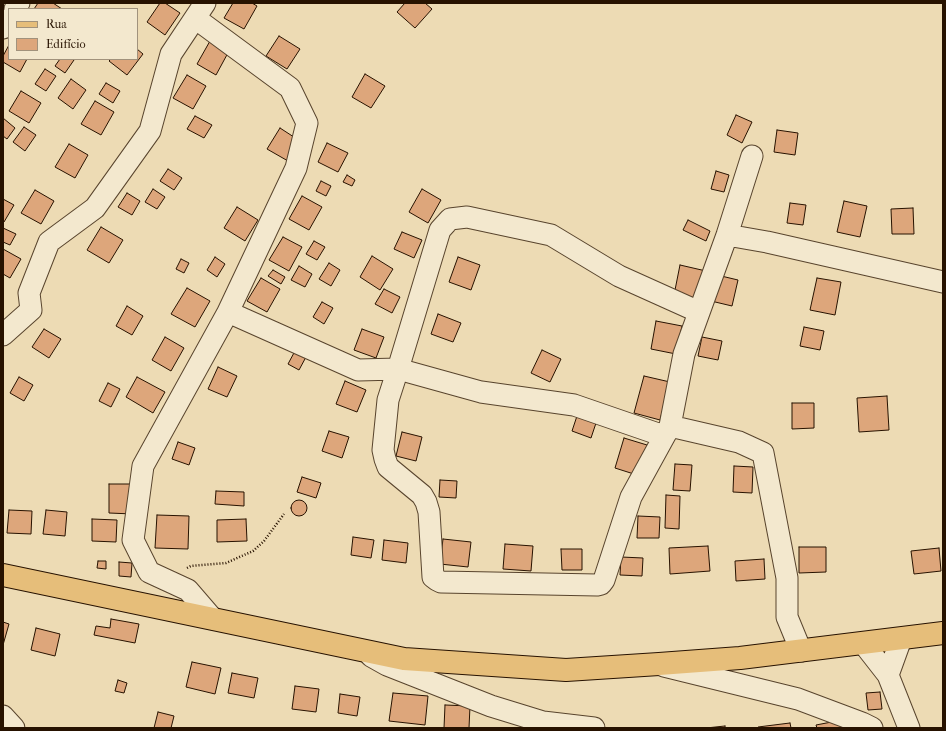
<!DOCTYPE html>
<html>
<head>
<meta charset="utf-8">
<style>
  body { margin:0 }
  #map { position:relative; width:946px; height:731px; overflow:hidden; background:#eddbb4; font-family:"IM FELL French Canon",serif }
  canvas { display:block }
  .frame { position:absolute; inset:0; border:4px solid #271200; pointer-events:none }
  .legend { position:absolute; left:8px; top:8px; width:130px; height:52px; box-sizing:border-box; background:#f3e8ce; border:1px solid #a1927c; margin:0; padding:5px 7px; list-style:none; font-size:12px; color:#271200 }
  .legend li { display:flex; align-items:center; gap:8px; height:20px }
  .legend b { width:20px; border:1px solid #a1927c }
</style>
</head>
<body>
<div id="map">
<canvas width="946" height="731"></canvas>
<div class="frame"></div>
<ul class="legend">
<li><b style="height:5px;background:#e6be7a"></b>Rua</li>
<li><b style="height:11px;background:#dda67b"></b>Edifício</li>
</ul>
</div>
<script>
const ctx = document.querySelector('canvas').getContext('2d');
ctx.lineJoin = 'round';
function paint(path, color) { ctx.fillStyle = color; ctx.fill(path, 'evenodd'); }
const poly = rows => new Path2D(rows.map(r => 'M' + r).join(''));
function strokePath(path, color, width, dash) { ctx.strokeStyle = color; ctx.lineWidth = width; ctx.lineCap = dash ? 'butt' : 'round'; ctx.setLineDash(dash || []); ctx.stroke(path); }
const building = poly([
  [38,3,53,3,62,9,34,9,38,3],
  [160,3,165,3,180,13,165,35,147,22,160,3],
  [233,3,252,3,257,6,244,29,224,18,233,3],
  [405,3,425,3,432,9,415,28,397,12,405,3],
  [279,36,300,49,287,69,266,56,279,36],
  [210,41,229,51,216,75,197,64,210,41],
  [9,45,9,59,27,59,20,72,3,62,3,56,9,45],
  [137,49,143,54,127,75,109,61,111,59,137,59,137,49],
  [60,59,72,59,74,60,65,73,55,66,60,59],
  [45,69,56,76,46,91,35,84,45,69],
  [365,74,385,86,371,108,352,97,365,74],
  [187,75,206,86,193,109,173,98,187,75],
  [71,79,86,90,73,109,58,98,71,79],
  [106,83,120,91,113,103,99,94,106,83],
  [21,91,41,103,29,123,9,111,21,91],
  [95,101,114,112,101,135,81,124,95,101],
  [736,115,752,122,742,143,727,135,736,115],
  [195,116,212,125,204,138,187,129,195,116],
  [3,118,15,128,7,139,3,136,3,118],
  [24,127,36,135,25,151,13,142,24,127],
  [280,128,300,141,288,161,267,149,280,128],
  [777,130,798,133,795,155,774,152,777,130],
  [327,143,348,153,338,172,318,162,327,143],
  [69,144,88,155,75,178,55,167,69,144],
  [168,169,182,178,174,190,160,181,168,169],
  [716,171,729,175,724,192,711,189,716,171],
  [347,175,355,180,352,186,343,182,347,175],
  [321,181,331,186,326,196,316,191,321,181],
  [153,189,165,197,157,209,145,202,153,189],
  [422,189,441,200,428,223,409,212,422,189],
  [35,190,54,201,41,224,21,213,35,190],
  [127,193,140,201,132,215,118,207,127,193],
  [302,196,322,207,309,230,289,219,302,196],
  [3,199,14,205,4,222,3,222,3,199],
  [844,201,867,206,860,237,837,232,844,201],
  [790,203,806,205,803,225,787,223,790,203],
  [237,207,258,220,245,241,224,228,237,207],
  [913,208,914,234,892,234,891,209,913,208],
  [688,220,710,231,706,241,683,230,688,220],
  [101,227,123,240,109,263,87,250,101,227],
  [3,228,16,234,10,245,3,242,3,228],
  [402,232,422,240,414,258,394,249,402,232],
  [283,237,302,247,289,271,269,260,283,237],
  [314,241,325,247,317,260,306,254,314,241],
  [3,249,21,259,10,278,3,274,3,249],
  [372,256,393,269,380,290,360,277,372,256],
  [215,257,225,264,217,277,207,270,215,257],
  [458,257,480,265,471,290,449,282,458,257],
  [181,259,189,263,184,273,176,269,181,259],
  [329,263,340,270,331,286,319,279,329,263],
  [680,265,706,271,699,300,674,295,680,265],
  [299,266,312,274,305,287,291,280,299,266],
  [273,270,285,277,281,284,268,276,273,270],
  [717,275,738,280,732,306,711,301,717,275],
  [261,278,280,289,267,312,247,301,261,278],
  [817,278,841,282,835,315,810,310,817,278],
  [187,288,210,301,195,327,171,314,187,288],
  [384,289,400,297,392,313,375,304,384,289],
  [322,302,333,308,324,324,313,317,322,302],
  [127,306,143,316,132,335,116,326,127,306],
  [438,314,461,323,453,342,431,334,438,314],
  [656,321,682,326,676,354,651,349,656,321],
  [804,327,824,331,820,350,800,346,804,327],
  [44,329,61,339,49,358,32,347,44,329],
  [362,329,384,337,376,358,354,350,362,329],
  [165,337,184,348,171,371,152,360,165,337],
  [702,337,722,341,718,360,698,356,702,337],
  [542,350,561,359,550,382,531,373,542,350],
  [295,351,306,357,299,370,288,364,295,351],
  [218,367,237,376,227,397,208,389,218,367],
  [644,376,670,382,660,420,634,413,644,376],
  [19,377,33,385,24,401,10,393,19,377],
  [137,377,165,392,153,413,126,397,137,377],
  [345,381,366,390,357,412,336,404,345,381],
  [108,383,120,389,111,407,99,401,108,383],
  [887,396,889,430,859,432,857,398,887,396],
  [792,403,814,403,814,428,792,429,792,403],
  [577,416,596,423,591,438,572,431,577,416],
  [329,431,349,437,342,458,322,451,329,431],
  [402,432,422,437,416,461,396,456,402,432],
  [624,438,647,445,637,475,615,468,624,438],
  [178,442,195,448,189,465,172,459,178,442],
  [675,464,692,465,690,491,673,490,675,464],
  [734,466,753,467,752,493,733,492,734,466],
  [302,477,321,483,316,498,297,492,302,477],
  [440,480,457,481,456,498,439,497,440,480],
  [109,484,133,484,133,514,109,513,109,484],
  [216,491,244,492,244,506,215,504,216,491],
  [666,495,680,496,679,529,665,528,666,495],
  '291 508a8 8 0 1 1 16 0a8 8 0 1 1-16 0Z',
  [9,510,32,511,31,534,7,533,9,510],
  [46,510,67,512,65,536,43,534,46,510],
  [157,515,189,516,188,549,155,548,157,515],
  [638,516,660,517,659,538,637,538,638,516],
  [92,519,117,520,116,542,92,541,92,519],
  [246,519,247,541,217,542,217,520,246,519],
  [353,537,374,540,371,558,351,555,353,537],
  [443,539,471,542,468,567,440,564,443,539],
  [384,540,408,543,406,563,382,560,384,540],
  [505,544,533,546,531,571,503,569,505,544],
  [708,546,710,571,670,574,669,548,708,546],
  [799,547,826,547,826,572,799,573,799,547],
  [939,548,941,571,914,574,911,551,939,548],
  [561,549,582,549,582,570,562,570,561,549],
  [621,557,643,558,642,576,620,575,621,557],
  [764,559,765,579,736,581,735,561,764,559],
  [98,561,106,561,106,569,97,568,98,561],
  [119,562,132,563,131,577,119,576,119,562],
  [111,619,139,624,135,643,94,635,96,626,110,628,111,619],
  [3,622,9,624,3,645,3,622],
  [36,628,60,634,55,656,31,650,36,628],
  [192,662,221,668,215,694,186,687,192,662],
  [232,673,258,678,254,698,228,693,232,673],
  [118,680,127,683,124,693,115,691,118,680],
  [295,686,319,689,316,712,292,709,295,686],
  [880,692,882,709,868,710,866,693,880,692],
  [393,693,428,696,425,725,389,721,393,693],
  [340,694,360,697,357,716,338,713,340,694],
  [445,705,470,706,469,728,444,728,445,705],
  [158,712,174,716,171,728,154,728,158,712],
  [842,720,843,728,817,728,816,725,842,720],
  [790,723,791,728,758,728,758,727,790,723],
  [725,726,725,728,706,728,725,726]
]);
paint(building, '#dda67b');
strokePath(building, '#271200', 1);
const minor = poly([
  [15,9,19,3],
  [195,18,290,88,307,123,296,168,228,312],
  [3,28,9,19],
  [727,235,767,242,943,282],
  [699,312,619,276,551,235,467,217,450,219,440,230,398,369,388,400,383,450,385,459,388,467,422,495,426,502,429,512,433,577,437,580,441,582,597,585,601,584,604,580,631,497,670,426,684,354,727,235,752,156],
  [3,335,31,310,29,293,49,242,95,208,150,131,171,54,205,3],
  [670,426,739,442,763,453,787,578,787,617,801,651],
  [213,619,188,590,149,572,133,540,143,466,228,312,358,370,398,369,481,392,574,405,664,436],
  [863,643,888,675,909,728],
  [371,656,387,665,491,706,543,722,594,728],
  [664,666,798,699,862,723,872,728],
  [888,675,901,639],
  [3,716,14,728]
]);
const major = poly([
  [3,575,404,659,566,670,659,664,740,658,943,633]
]);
strokePath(minor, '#58442d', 23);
strokePath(major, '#271200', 24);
strokePath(poly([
  [187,568,191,566,226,563,253,551,264,541,284,514]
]), '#271200', 2.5, [1, 2]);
strokePath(minor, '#f3e8ce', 21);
strokePath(major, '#e6be7a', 22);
</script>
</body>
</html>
